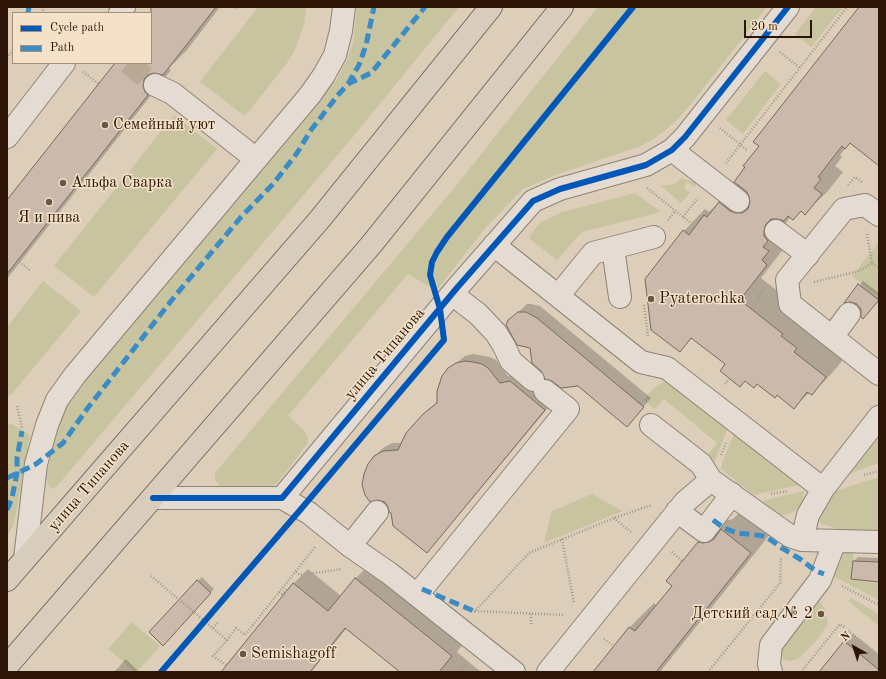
<!DOCTYPE html>
<html>
<head>
<meta charset="utf-8">
<style>
  body { margin:0 }
  #map { position:relative; width:886px; height:679px; overflow:hidden; background:#ddceb9; font-family:"Old Standard TT",serif }
  canvas { display:block }
  .frame { position:absolute; inset:0; border:8px solid #2c1506; pointer-events:none }
  .legend { position:absolute; left:12px; top:12px; width:140px; height:52px; box-sizing:border-box; background:#f3e1c8; border:1px solid #a38f7a; margin:0; padding:5px 7px; list-style:none; font-size:12px; color:#2c1506 }
  .legend li { display:flex; align-items:center; gap:8px; height:20px }
  .legend b { width:20px; border:1px solid #a38f7a }
  .north { position:absolute; left:834px; top:627px; width:40px; height:40px; -webkit-text-stroke:3px #f3e1c8; paint-order:stroke; rotate:321deg; font-size:11px; font-weight:700; line-height:16px; text-align:center; color:#2c1506 }
  .north::after { content:''; display:block; margin:auto; width:14px; height:18px; background:#2c1506; clip-path:polygon(50% 0,100% 100%,50% 72%,0 100%) }
  .scale { position:absolute; left:744px; top:20px; width:68px; height:18px; box-sizing:border-box; border:2px solid #2c1506; border-top:0; padding-left:5px; font-size:12px; line-height:14px; white-space:nowrap; color:#2c1506; -webkit-text-stroke:3px #f3e1c8; paint-order:stroke }
</style>
</head>
<body>
<div id="map">
<canvas width="886" height="679"></canvas>
<div class="frame"></div>
<ul class="legend">
<li><b style="height:5px;background:#0057b8"></b>Cycle path</li>
<li><b style="height:5px;background:#3b8bc5"></b>Path</li>
</ul>
<div class="north">N</div>
<div class="scale">20 m</div>
</div>
<script>
const ctx = document.querySelector('canvas').getContext('2d');
ctx.lineJoin = 'round';
function paint(path, color) { ctx.fillStyle = color; ctx.fill(path, 'evenodd'); }
const poly = rows => new Path2D(rows.map(r => 'M' + r).join(''));
function strokePath(path, color, width, dash) { ctx.strokeStyle = color; ctx.lineWidth = width; ctx.lineCap = dash ? 'butt' : 'round'; ctx.setLineDash(dash || []); ctx.stroke(path); }
function drawText(font, color, halo, rows, align = 'center') {
  ctx.font = font + ' "Old Standard TT",serif'; ctx.lineWidth = 3; ctx.setLineDash([]); ctx.textBaseline = 'middle'; ctx.strokeStyle = halo; ctx.fillStyle = color; for (const [text, x, y, turn = 0] of rows) {
    ctx.save(); ctx.translate(x, y); ctx.rotate((+turn || 0) * Math.PI / 180); ctx.textAlign = isNaN(turn) ? turn : align; if (halo) ctx.strokeText(text, 0, 0); ctx.fillText(text, 0, 0); ctx.restore();
  }
}
paint(poly([
  [258,7,306,7,304,24,295,50,287,63,245,116,200,82],
  [357,7,459,7,352,138,57,486,54,489,50,487,46,479,56,431,61,414,82,381,337,79,348,58,353,43],
  [598,7,767,7,691,104,674,123,655,138,641,146,561,173,523,189,486,227,436,291,408,274,288,416,304,430,308,437,308,443,278,482,270,488,232,488,220,486,215,479,215,473,455,187],
  [816,7,843,7,811,47,795,34],
  [765,71,781,84,743,134,726,120],
  [174,115,217,149,94,297,54,266],
  [681,178,698,183,694,187,687,182,684,187,690,193,681,203,661,186,675,184],
  [635,193,661,212,582,232,557,260,530,239,530,235,540,223,562,212],
  [878,243,879,244,879,296,852,276],
  [43,281,81,311,10,396,7,396,7,327],
  [668,379,729,425,715,461,713,462,706,457,717,443,664,399,655,409,643,400,654,388],
  [10,423,30,435,14,524,7,536,7,427],
  [879,427,879,463,844,476],
  [736,429,803,484,754,495,721,469,722,463],
  [879,477,879,530,845,531,822,524,815,518,826,494],
  [804,491,802,504,798,509,789,514,782,515,775,511,762,501],
  [592,494,623,511,544,543,552,511],
  [842,550,854,550,851,579,864,561,863,582,879,583,879,600,831,575],
  [851,598,879,614,879,626,848,601],
  [818,599,825,609,828,624,816,641,798,659,790,661,782,659,779,653],
  [132,622,160,646,137,672,135,672,108,649]
]), '#c8c49f');
paint(poly([
  [155,7,220,7,187,50,169,68,171,70,7,279,7,202,116,63,151,63,151,13],
  [860,7,879,7,879,164,851,142,840,155,842,157,835,166,843,172,827,192,805,213,802,210,793,219,790,217,785,225,788,243,761,278,804,312,847,355,833,372,812,394,810,392,794,407,777,394,726,364,692,338,680,351,684,231,705,209,709,212,738,184,760,145],
  [863,281,879,293,879,299,867,314,857,303,851,301,846,301],
  [527,304,531,304,540,306,651,398,635,417,579,385,531,347,509,321],
  [473,354,490,357,496,360,508,376,518,374,553,402,427,552,392,512,374,457,383,448,392,443,402,443,424,414,438,401,449,369,465,356],
  [746,506,775,528,660,672,600,672,597,669,630,627,654,603,657,606,673,586,699,542,723,518,728,520,733,519],
  [858,557,879,558,879,582,864,581,864,579,853,578,854,561],
  [370,564,465,641,457,652,481,672,401,672,347,628,311,672,222,672,293,584,308,569,341,596,355,579],
  [202,577,214,589,167,641,198,581],
  [853,634,879,655,879,672,820,672],
  [126,659,138,671,137,672,114,672]
]), '#0003');
const building = poly([
  [151,7,216,7,163,75,154,73,148,75,144,79,143,86,145,92,148,95,7,274,7,200,115,63,151,63,151,7],
  [859,7,879,7,879,166,850,143,845,149,842,146,818,177,821,179,814,188,822,194,805,215,801,211,793,220,788,216,784,221,778,219,771,219,766,224,764,230,764,236,768,241,763,247,769,251,762,260,767,265,740,300,783,334,781,336,797,348,794,352,826,377,812,395,807,392,794,409,777,395,775,398,757,384,754,388,745,381,740,387,720,371,725,364,691,338,680,352,651,330,645,279,683,230,689,235,704,215,707,217,719,202,730,211,736,213,742,213,748,209,750,202,749,196,746,191,734,182,745,167,743,166,759,146,753,142,859,7],
  [858,284,879,300,863,319,861,317,861,309,857,304,851,302,844,303,858,284],
  [518,312,526,312,537,318,644,407,627,427,578,386,561,388,552,381,545,379,541,371,532,363,530,348,517,345,506,325,508,320,518,312],
  [465,361,473,362,482,364,488,368,500,383,510,381,545,410,427,553,393,526,391,513,389,512,388,507,385,502,378,500,370,502,365,495,362,485,364,474,368,464,374,456,383,451,398,450,406,433,423,414,437,403,437,391,442,376,448,368,456,363,465,361],
  [721,529,751,553,656,672,593,672,629,627,635,631,672,586,666,581,698,542,703,543,709,542,714,539,721,529],
  [853,561,879,562,879,582,851,579,853,561],
  [355,578,452,656,439,672,400,672,345,628,310,672,221,672,293,583,328,611,355,578],
  [197,580,211,593,163,646,149,632,197,580],
  [844,641,879,670,879,672,819,672,844,641]
]);
paint(building, '#cbb9ac');
strokePath(building, '#756a5d', 1);
strokePath(poly([
  [128,63,155,85]
]), '#baa995', 22, [22, 11]);
const minor = poly([
  [120,13,124,7],
  [155,85,172,93,256,159],
  [7,137,64,63],
  [672,150,738,201],
  [879,215,865,205,844,209,787,280,790,304,879,374],
  [776,231,808,255],
  [494,245,641,362,667,368,823,489],
  [613,248,620,297],
  [452,294,478,314,496,333,504,346,511,361,533,380],
  [558,296,593,253,654,237],
  [832,337,849,314],
  [651,425,701,464,711,480,790,536,802,540,879,542],
  [153,498,282,498,456,289,533,201,560,189,646,165,672,150,685,137,788,7],
  [282,498,309,513,350,546,389,573,514,672],
  [677,511,704,531,732,494],
  [802,540,808,515,823,489,879,417],
  [350,546,377,512],
  [25,559,36,464,47,425,57,400,75,375,310,95,324,75,335,55,341,31,344,7],
  [417,595,568,409,545,391],
  [548,672,685,502,711,480],
  [771,672,769,664,771,645,820,580,835,541]
]);
const major = poly([
  [7,580,320,219,491,7],
  [7,666,371,245,562,7]
]);
strokePath(minor, '#8e8375', 24);
strokePath(major, '#756a5d', 24);
strokePath(poly([
  [234,7,237,9],
  [41,13,45,7],
  [780,52,800,68],
  [7,58,13,50],
  [83,72,99,84],
  [720,128,747,150],
  [726,163,847,7],
  [848,185,855,177,862,182],
  [647,188,692,224],
  [7,199,8,199],
  [683,217,698,198],
  [668,220,675,211],
  [867,234,872,263,879,268],
  [17,260,31,271],
  [814,282,859,271,872,263],
  [765,288,758,297,766,303],
  [644,305,648,336],
  [725,384,729,379],
  [17,406,22,428],
  [721,455,726,443],
  [864,475,879,471],
  [771,494,788,491],
  [614,518,632,533],
  [562,539,574,603],
  [672,552,682,561],
  [296,572,300,575,342,569],
  [151,576,227,640,236,628,245,635,315,547],
  [842,586,879,605],
  [279,592,282,594,287,589],
  [475,611,564,615],
  [474,612,529,553,614,518,652,505],
  [531,614,531,626],
  [213,628,218,622],
  [604,639,614,646],
  [226,665,213,656,227,640],
  [161,672,286,527],
  [459,672,466,663],
  [708,672,780,583,781,557],
  [801,672,840,624,879,655]
]), '#a1988e', 2.5, [1, 2]);
strokePath(minor, '#e4dcd2', 22);
strokePath(major, '#d8cdbd', 22);
strokePath(poly([
  [28,13,29,7],
  [348,84,359,65,366,45,374,7],
  [7,478,36,464,63,443,87,409,175,296,241,217,274,183,297,153,311,130,338,95,348,84,371,73,425,7],
  [7,510,12,498,17,473,17,458,22,431],
  [713,520,724,528,737,533,765,536,782,548,800,559,816,571,824,574],
  [422,589,474,611]
]), '#3b8bc5', 5, [10, 5]);
strokePath(poly([
  [153,498,282,498,456,289,533,201,560,189,646,165,672,150,685,137,788,7],
  [161,672,301,509,444,340,440,309,430,275,432,262,437,252,447,237,633,7]
]), '#0057b8', 6);
for (const [x, y, r, color] of [
  [105,125,4,"#6a5645"],
  [63,183,4,"#6a5645"],
  [49,202,4,"#6a5645"],
  [651,299,4,"#6a5645"],
  [821,614,4,"#6a5645"],
  [243,654,4,"#6a5645"]
]) { const dot = new Path2D(); dot.arc(x, y, r, 0, 2 * Math.PI); ctx.fillStyle = color; ctx.fill(dot); strokePath(dot, '#f3e1c8', 1.5); }
drawText('16px', '#2c1506', '#f3e1c8', [
  ["Семейный уют",113,125],
  ["Альфа Сварка",71,183],
  ["Я и пива",49,218,"center"],
  ["Pyaterochka",659,299],
  ["Детский сад № 2",813,614,"right"],
  ["Semishagoff",251,654]
], 'left');
drawText('16px', '#2c1506', '#f3e1c8', [
  ["улица Типанова",385,354,-50],
  ["улица Типанова",89,486,-49]
]);
</script>
</body>
</html>
